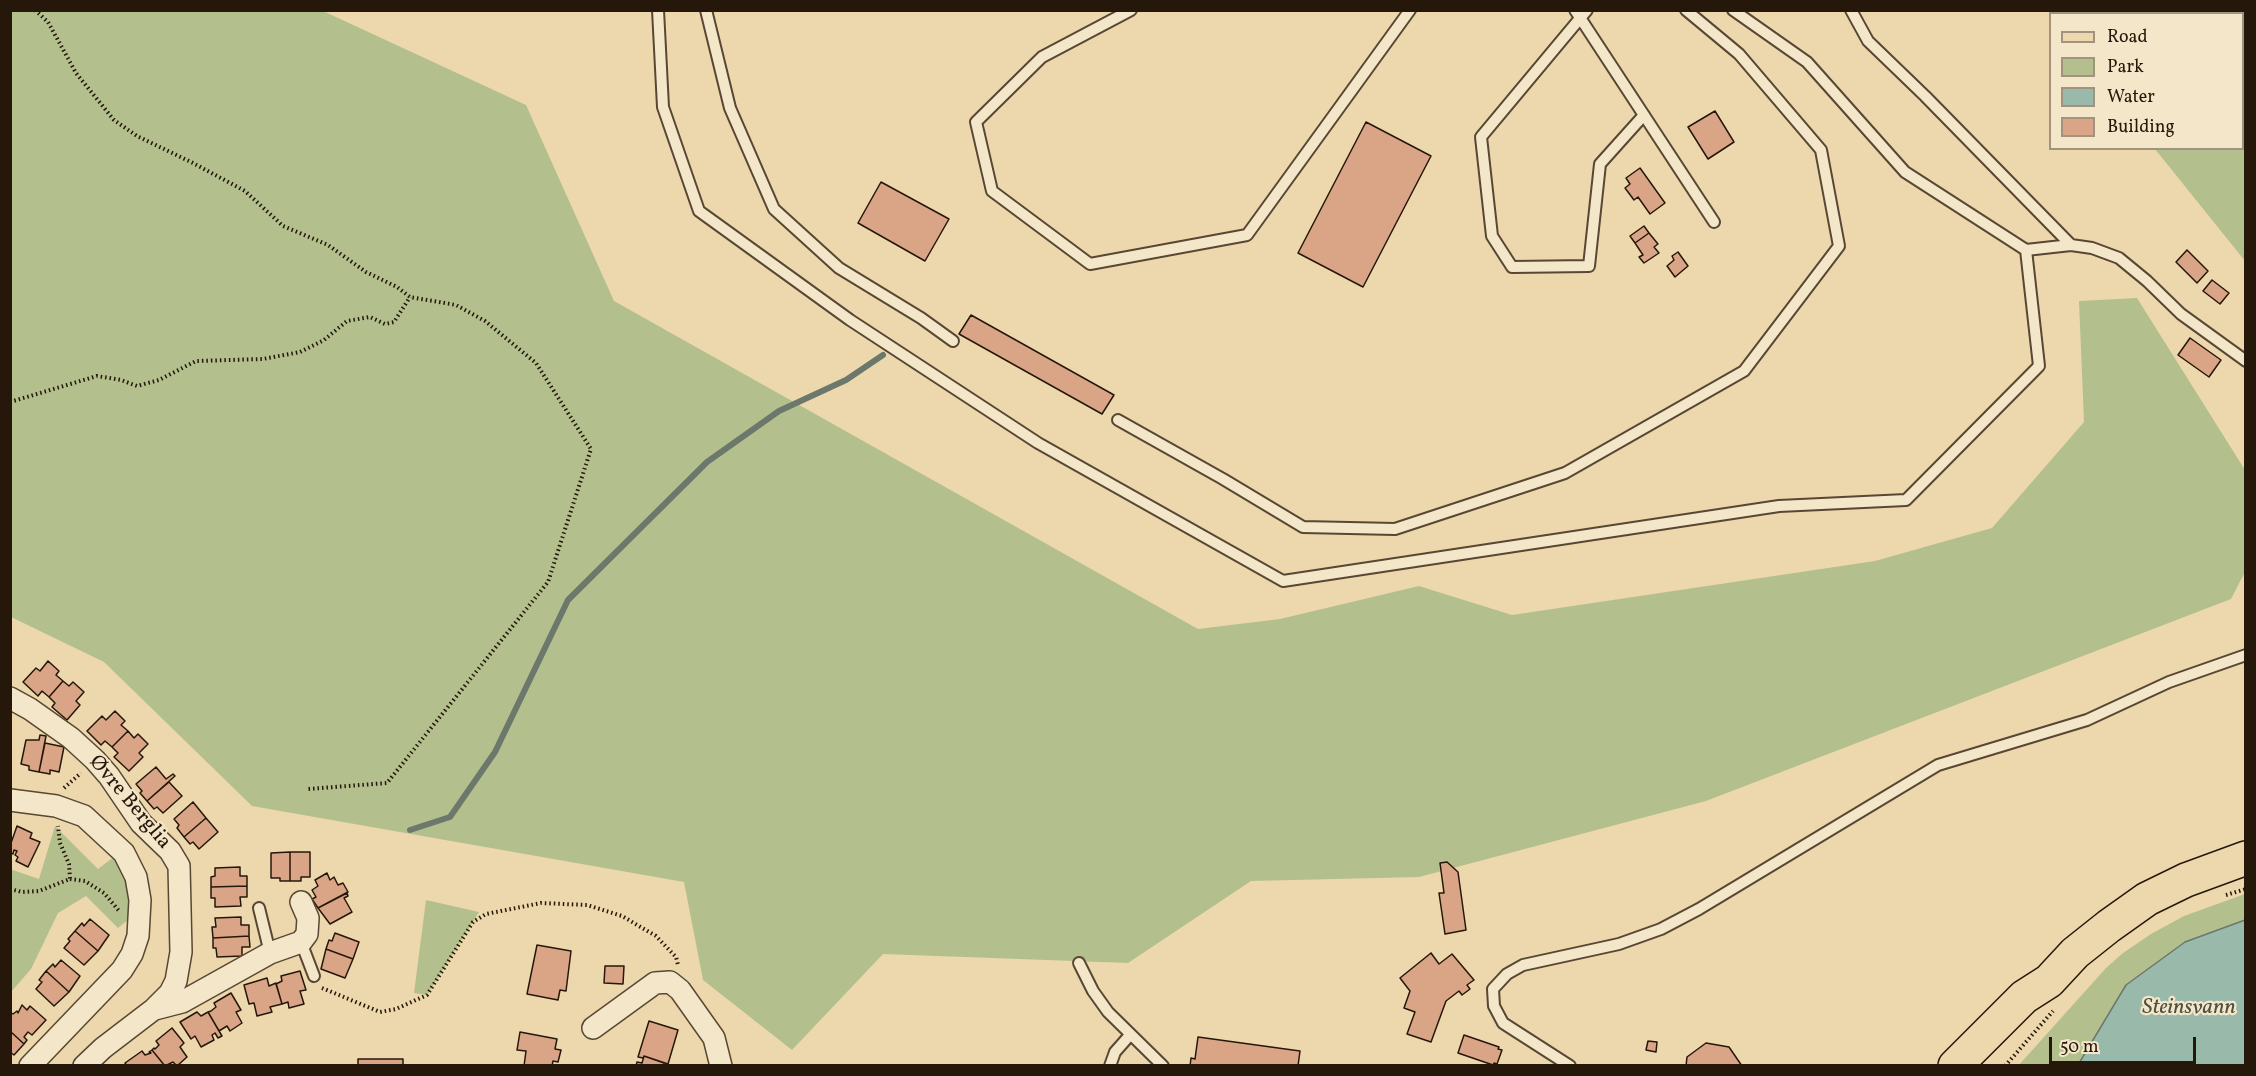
<!DOCTYPE html>
<html>
<head>
<meta charset="utf-8">
<style>
  body { margin:0 }
  #map { position:relative; width:2256px; height:1076px; overflow:hidden; background:#ecd8ac; font-family:Vollkorn,serif }
  canvas { display:block }
  .frame { position:absolute; inset:0; border:12px solid #26170b; pointer-events:none }
  .legend { position:absolute; left:2049px; top:12px; width:195px; height:138px; box-sizing:border-box; background:#f3e6c9; border:2px solid #a1937d; margin:0; padding:8px 10px; list-style:none; font-size:18px; color:#26170b }
  .legend li { display:flex; align-items:center; gap:12px; height:30px }
  .legend b { width:30px; border:2px solid #a1937d }
  .scale { position:absolute; left:2049px; top:1037px; width:147px; height:27px; box-sizing:border-box; border:3px solid #26170b; border-top:0; padding-left:8px; font-size:18px; line-height:21px; white-space:nowrap; color:#26170b; -webkit-text-stroke:4px #f3e6c9; paint-order:stroke }
</style>
</head>
<body>
<div id="map">
<canvas width="2256" height="1076"></canvas>
<div class="frame"></div>
<ul class="legend">
<li><b style="height:8px;background:#ecd8ac"></b>Road</li>
<li><b style="height:16px;background:#b3c08d"></b>Park</li>
<li><b style="height:16px;background:#99b9ab"></b>Water</li>
<li><b style="height:16px;background:#daa586"></b>Building</li>
</ul>
<div class="scale">50 m</div>
</div>
<script>
const ctx = document.querySelector('canvas').getContext('2d');
ctx.lineJoin = 'round';
function paint(path, color) { ctx.fillStyle = color; ctx.fill(path, 'evenodd'); }
const poly = rows => new Path2D(rows.map(r => 'M' + r).join(''));
function strokePath(path, color, width, dash) { ctx.strokeStyle = color; ctx.lineWidth = width; ctx.lineCap = dash ? 'butt' : 'round'; ctx.setLineDash(dash || []); ctx.stroke(path); }
function drawText(font, color, halo, rows, align = 'center') {
  ctx.font = font + ' Vollkorn,serif'; ctx.lineWidth = 4.5; ctx.setLineDash([]); ctx.textBaseline = 'middle'; ctx.strokeStyle = halo; ctx.fillStyle = color; for (const [text, x, y, turn = 0] of rows) {
    ctx.save(); ctx.translate(x, y); ctx.rotate((+turn || 0) * Math.PI / 180); ctx.textAlign = isNaN(turn) ? turn : align; if (halo) ctx.strokeText(text, 0, 0); ctx.fillText(text, 0, 0); ctx.restore();
  }
}
paint(poly([
  [10,11,323,11,526,105,614,301,1198,629,1280,619,1419,586,1512,615,1875,561,1992,528,2084,422,2079,301,2137,298,2245,470,2245,572,2231,599,1706,801,1419,877,1251,881,1128,963,883,954,792,1050,703,980,684,882,252,806,104,662,11,617],
  [2245,35,2245,261,2155,149,2242,148,2242,37],
  [55,826,98,869,115,856,127,879,135,914,118,928,86,896,58,913,31,969,11,992,10,869,39,879],
  [2245,894,2245,920,2185,942,2107,1015,2101,1031,2078,1065,2018,1066,2106,968,2123,953,2151,934,2184,916],
  [426,900,479,912,427,995,414,993]
]), '#b3c08d');
const water = poly([
  [2245,920,2245,1065,2078,1065,2126,985,2185,942,2245,920]
]);
paint(water, '#99b9ab');
strokePath(water, '#6b786b', 1.5);
strokePath(poly([
  [410,830,450,817,495,752,568,600,707,462,779,411,846,380,883,355]
]), '#6b786b', 6);
const building = poly([
  [1715,111,1734,142,1708,159,1688,127,1715,111],
  [1366,122,1431,156,1363,287,1298,253,1366,122],
  [1640,168,1665,203,1650,214,1638,197,1634,200,1625,188,1630,184,1626,178,1640,168],
  [881,182,949,219,925,261,858,223,881,182],
  [1644,226,1649,233,1635,243,1630,236,1644,226],
  [1649,233,1658,244,1654,247,1659,253,1644,263,1639,257,1643,255,1635,243,1649,233],
  [2187,250,2208,271,2197,283,2176,262,2187,250],
  [1678,252,1688,266,1675,277,1667,266,1674,260,1672,256,1678,252],
  [2212,280,2229,293,2220,304,2203,291,2212,280],
  [971,315,1114,395,1102,414,959,334,971,315],
  [2190,338,2221,360,2209,377,2178,355,2190,338],
  [48,661,59,671,56,675,63,681,49,697,42,691,38,696,23,682,36,668,40,671,48,661],
  [63,681,69,686,73,682,84,692,76,701,80,705,67,720,52,707,55,703,49,697,63,681],
  [115,711,125,721,121,725,128,731,112,747,105,741,101,745,87,731,102,716,106,720,115,711],
  [128,731,134,738,138,734,148,744,139,753,143,757,129,771,114,757,118,753,112,747,128,731],
  [40,735,46,736,39,772,29,770,29,766,21,764,26,740,39,740,40,735],
  [45,743,64,747,59,772,50,770,50,774,39,772,45,743],
  [156,767,166,779,173,774,175,776,147,801,140,793,142,791,136,784,156,767],
  [169,782,182,796,163,813,157,807,154,809,147,801,169,782],
  [193,802,206,818,184,837,177,828,179,825,174,819,193,802],
  [206,818,218,832,199,849,193,842,190,844,184,837,206,818],
  [17,826,32,833,30,838,40,842,28,867,16,861,18,857,15,855,17,851,14,850,13,854,10,853,10,846,17,826],
  [290,852,290,881,280,881,280,878,271,878,271,853,290,852],
  [290,852,310,852,310,877,301,877,301,881,290,881,290,852],
  [1447,862,1458,872,1466,930,1445,934,1439,893,1444,893,1440,863,1447,862],
  [240,867,240,876,247,876,247,886,211,887,211,877,215,876,215,868,240,867],
  [327,873,330,880,334,877,338,885,343,883,348,892,318,908,312,899,316,897,312,890,318,886,315,880,327,873],
  [247,886,247,897,240,897,241,906,215,907,215,898,211,898,211,887,247,886],
  [347,893,348,896,344,898,352,912,330,924,318,908,347,893],
  [241,917,241,925,249,925,249,936,213,938,212,927,216,927,215,918,241,917],
  [90,919,109,935,98,951,75,931,82,923,84,926,90,919],
  [75,931,98,951,84,965,64,948,70,941,68,939,75,931],
  [335,933,359,942,353,959,326,949,329,940,332,941,335,933],
  [249,936,250,947,242,947,242,956,217,957,216,948,213,948,213,938,249,936],
  [537,945,571,951,566,991,560,990,558,1000,527,994,537,945],
  [326,949,353,959,345,978,321,969,326,949],
  [1431,953,1439,964,1452,954,1474,980,1467,985,1470,989,1462,995,1459,991,1446,1001,1431,1042,1407,1034,1415,1012,1404,1008,1410,991,1400,978,1431,953],
  [61,960,80,976,69,992,46,971,53,964,55,967,61,960],
  [605,966,624,966,623,984,604,983,605,966],
  [46,971,69,992,54,1006,36,989,42,982,39,980,46,971],
  [300,971,306,990,300,991,304,1004,289,1008,288,1002,282,1004,276,984,282,981,281,976,300,971],
  [267,978,269,986,276,983,282,1004,270,1007,272,1012,257,1016,254,1003,249,1004,244,985,267,978],
  [231,993,241,1010,236,1012,242,1023,230,1031,227,1026,219,1031,208,1012,211,1011,216,1007,214,1003,231,993],
  [22,1005,27,1010,30,1006,46,1020,32,1035,28,1032,24,1037,27,1040,24,1044,10,1031,10,1012,13,1014,17,1011,18,1013,22,1005],
  [197,1012,201,1016,208,1012,222,1036,218,1038,215,1033,212,1035,214,1040,201,1047,195,1036,191,1039,180,1022,197,1012],
  [649,1021,678,1030,668,1064,644,1056,643,1058,638,1057,649,1021],
  [172,1028,184,1043,180,1047,187,1057,177,1066,173,1062,165,1066,152,1050,154,1048,155,1049,159,1045,156,1041,172,1028],
  [10,1031,24,1044,14,1055,10,1052,10,1031],
  [520,1032,557,1039,555,1049,561,1050,558,1062,553,1061,552,1066,524,1066,526,1051,517,1050,520,1032],
  [1464,1035,1499,1047,1498,1049,1502,1050,1497,1064,1494,1063,1493,1065,1458,1053,1464,1035],
  [1198,1037,1300,1051,1298,1066,1190,1066,1191,1058,1195,1059,1198,1037],
  [1648,1041,1657,1042,1656,1052,1646,1050,1648,1041],
  [1706,1043,1729,1047,1742,1066,1686,1066,1687,1057,1706,1043],
  [152,1050,165,1066,127,1066,125,1063,142,1051,145,1055,151,1053,149,1052,152,1050],
  [644,1056,664,1063,663,1066,636,1066,637,1062,642,1063,644,1056],
  [358,1059,403,1059,403,1066,358,1066,358,1059]
]);
paint(building, '#daa586');
strokePath(building, '#26170b', 1.5);
const lane = poly([
  [658,10,663,107,699,211,850,320,1038,443,1283,581,1779,506,1906,500,2039,366,2026,250],
  [706,10,730,108,774,209,839,268,921,318,953,341],
  [1131,10,1042,57,976,122,992,191,1090,264,1247,235,1410,10],
  [1575,10,1714,222],
  [1587,10,1481,137,1492,236,1512,267,1589,266,1600,164,1644,115],
  [1733,10,1807,62,1905,172,2026,250,2071,245,2092,248,2119,258,2147,281,2181,314,2246,361],
  [1851,10,1868,41,1925,96,2071,245],
  [2196,10,2206,14],
  [1118,420,1223,479,1303,527,1395,529,1565,473,1744,371,1839,246,1821,150,1739,54,1686,10],
  [259,908,270,953],
  [301,942,314,976],
  [1079,963,1093,991,1108,1012,1163,1066],
  [1110,1066,1115,1052,1130,1035],
  [1570,1066,1503,1023,1494,1006,1493,989,1507,974,1523,965,1619,944,1661,929,1699,909,1938,765,2087,720,2169,682,2246,655]
]);
const street = poly([
  [10,698,30,709,71,738,95,760,109,776,141,823,170,851,179,866,181,952,176,981,170,993,154,1009,103,1048,84,1066],
  [10,800,56,806,84,816,124,853,136,877,140,900,138,936,132,954,122,970,30,1066],
  [155,1009,182,1002,270,953,301,942,307,934,308,918,301,902],
  [593,1028,655,983,670,982,680,990,714,1038,721,1066]
]);
const primary = poly([
  [1955,1066,2024,997,2049,981,2075,953,2109,926,2147,899,2186,880,2246,858]
]);
strokePath(lane, '#584733', 14);
strokePath(street, '#584733', 24);
strokePath(primary, '#26170b', 36);
strokePath(poly([
  [35,10,48,22,76,73,114,120,137,136,193,163,245,191,283,226,328,245,366,272,397,287,410,297,456,305,485,321,536,363,591,449,548,582,387,783,308,789],
  [10,402,97,376,121,380,137,386,159,380,196,361,263,359,300,352,324,340,347,321,370,317,385,324,394,322,410,297],
  [64,788,81,773],
  [70,879,85,881,104,893,120,912],
  [10,889,22,892,39,891,70,879,69,864,60,843,58,826],
  [2226,895,2246,889],
  [322,988,380,1012,396,1009,427,995,473,922,486,914,541,903,587,905,622,916,656,936,676,957,678,965],
  [2005,1066,2053,1011]
]), '#26170b', 4, [1.5, 3]);
strokePath(lane, '#f3e6c9', 10);
strokePath(street, '#f3e6c9', 21);
strokePath(primary, '#ecd8ac', 33);
drawText('21px', '#26170b', '#f3e6c9', [
  ["Øvre Berglia",129,803,50]
]);
drawText('italic 22px', '#4e5043', '#f3e6c9', [
  ["Steinsvann",2189,1009]
]);
</script>
</body>
</html>
